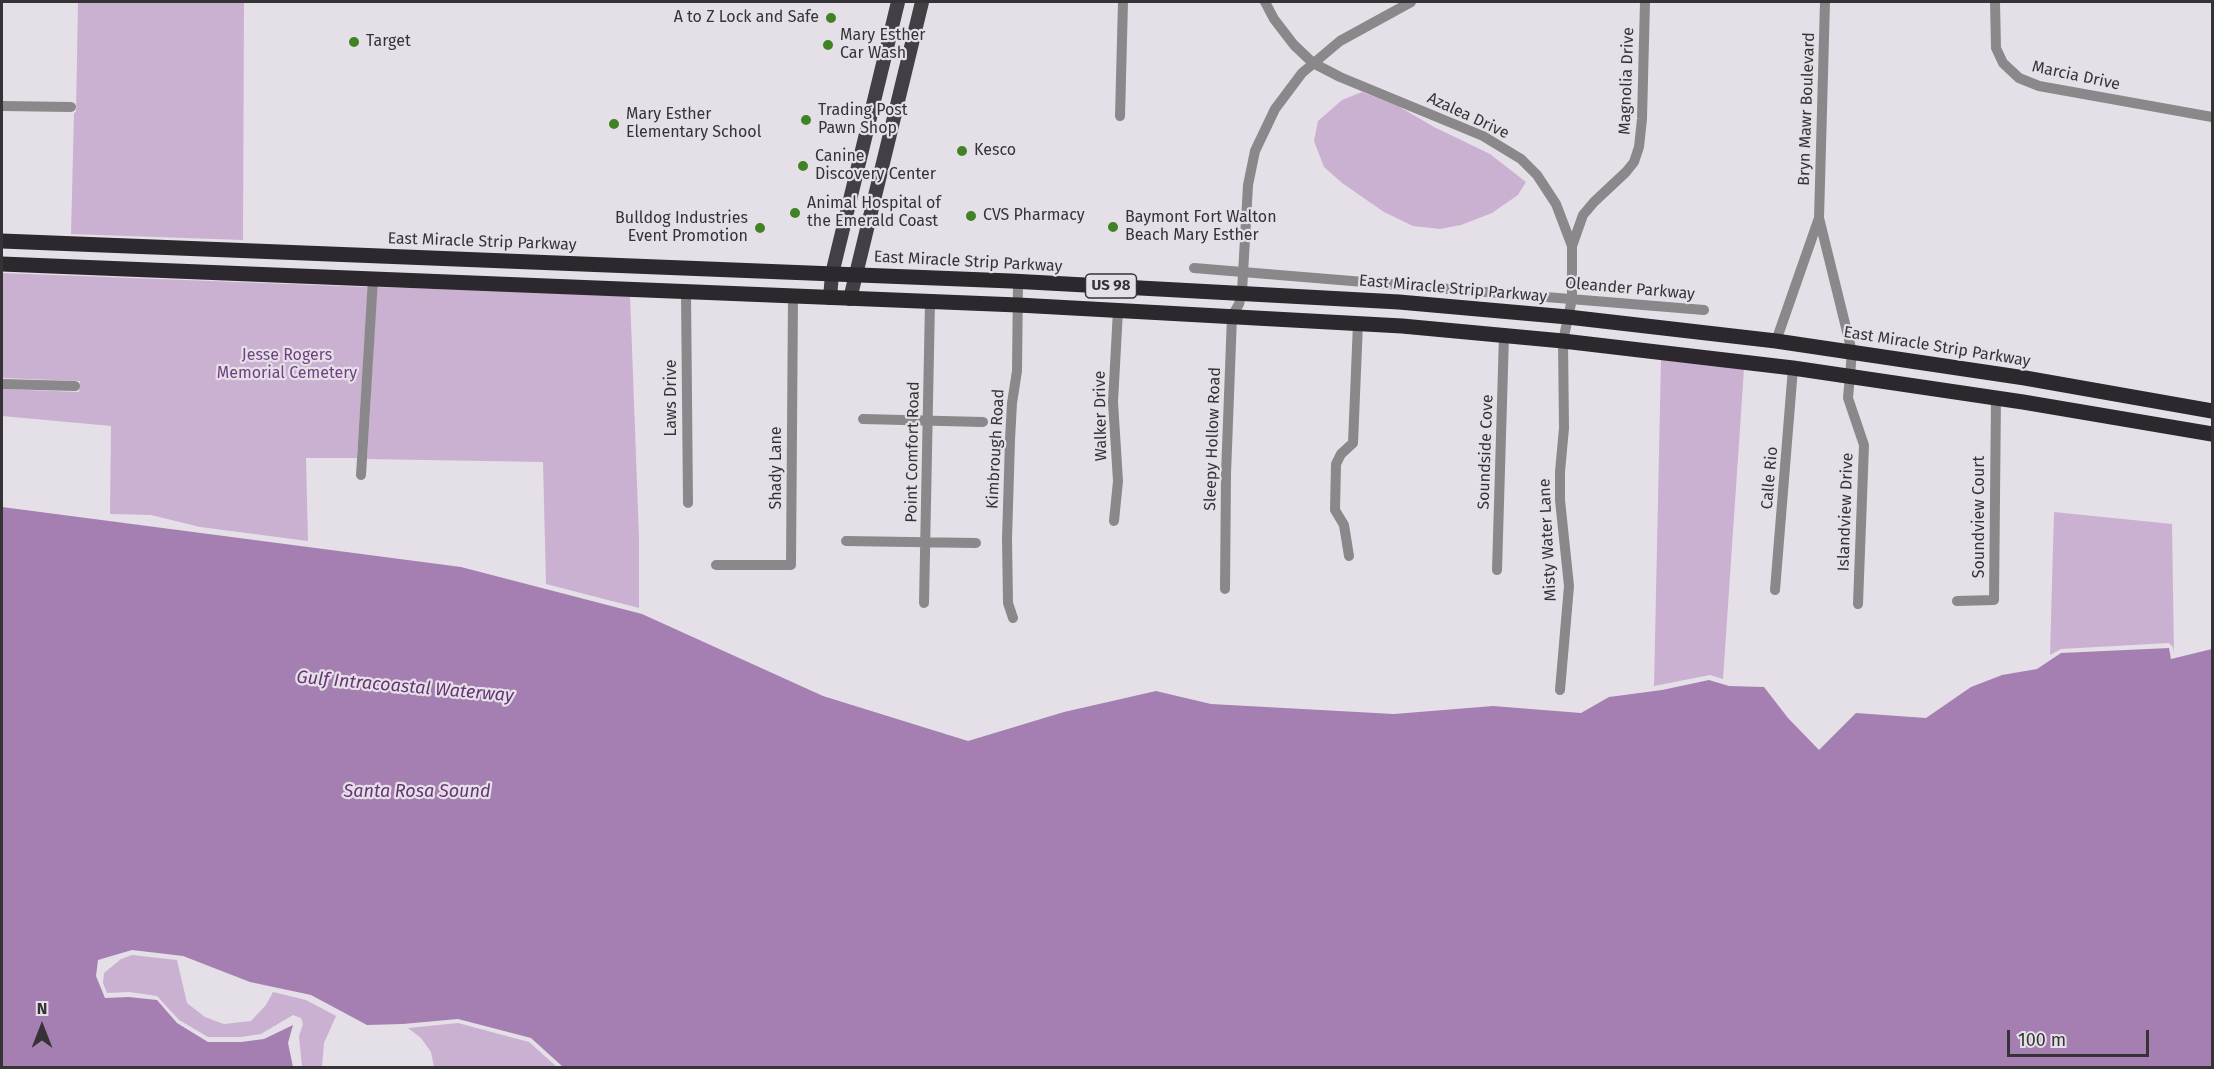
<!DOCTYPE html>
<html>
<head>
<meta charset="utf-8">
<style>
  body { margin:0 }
  #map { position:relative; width:2214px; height:1069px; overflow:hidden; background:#e5e0e7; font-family:"Fira Sans",sans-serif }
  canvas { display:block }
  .frame { position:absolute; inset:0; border:3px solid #353336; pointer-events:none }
  .north { position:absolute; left:12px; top:997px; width:60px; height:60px; -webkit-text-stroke:4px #e5e0e7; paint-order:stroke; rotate:0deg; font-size:16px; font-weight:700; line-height:24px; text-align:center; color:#353336 }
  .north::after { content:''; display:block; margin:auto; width:21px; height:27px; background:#353336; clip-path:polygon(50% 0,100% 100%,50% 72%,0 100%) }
  .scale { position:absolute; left:2007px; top:1030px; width:142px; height:27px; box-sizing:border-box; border:3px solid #353336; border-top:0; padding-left:8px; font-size:18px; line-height:21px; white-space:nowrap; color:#353336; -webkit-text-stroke:4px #e5e0e7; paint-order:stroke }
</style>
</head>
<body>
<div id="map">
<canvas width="2214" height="1069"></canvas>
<div class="frame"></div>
<div class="north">N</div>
<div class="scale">100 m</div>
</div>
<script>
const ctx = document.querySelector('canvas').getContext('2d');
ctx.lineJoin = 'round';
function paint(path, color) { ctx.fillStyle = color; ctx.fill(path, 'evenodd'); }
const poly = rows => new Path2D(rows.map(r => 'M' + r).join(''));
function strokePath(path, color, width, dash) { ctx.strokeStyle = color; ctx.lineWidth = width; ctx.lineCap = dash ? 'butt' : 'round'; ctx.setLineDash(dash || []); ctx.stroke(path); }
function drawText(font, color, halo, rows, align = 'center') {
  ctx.font = font + ' "Fira Sans",sans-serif'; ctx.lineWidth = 4.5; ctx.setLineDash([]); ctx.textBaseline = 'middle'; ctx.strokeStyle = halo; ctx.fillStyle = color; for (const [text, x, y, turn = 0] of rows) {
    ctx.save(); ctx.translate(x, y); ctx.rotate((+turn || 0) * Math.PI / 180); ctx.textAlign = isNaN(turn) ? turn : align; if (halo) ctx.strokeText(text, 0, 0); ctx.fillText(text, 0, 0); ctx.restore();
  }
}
paint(poly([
  [78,2,244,2,243,240,71,234,74,113,76,112],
  [1362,92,1398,106,1434,127,1490,154,1526,182,1518,195,1492,213,1461,225,1440,229,1413,226,1384,212,1342,183,1324,167,1314,141,1318,121,1342,100],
  [2,273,368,287,357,458,306,458,308,541,200,527,151,515,110,514,111,426,2,416,2,389,79,392,80,381,2,378],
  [377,287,630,295,639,537,639,608,546,584,543,462,367,459],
  [1661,359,1744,369,1723,679,1710,675,1654,686],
  [2054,512,2172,524,2174,654,2173,647,2169,643,2061,649,2050,655],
  [132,955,177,960,187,1003,205,1017,224,1024,251,1021,266,1005,273,992,306,1000,336,1016,324,1043,322,1067,302,1067,299,1036,303,1024,301,1018,293,1015,261,1034,241,1037,208,1037,179,1020,157,996,129,992,107,993,103,983,104,973,121,959],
  [458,1023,529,1042,557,1067,434,1067,431,1052,421,1038,408,1028]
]), '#cab1d1');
paint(poly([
  [2,507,461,567,642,614,823,696,968,741,1064,712,1156,691,1211,704,1394,714,1493,706,1581,713,1609,697,1662,690,1709,680,1729,686,1764,687,1788,718,1819,750,1856,713,1926,718,1971,687,2002,675,2037,669,2061,653,2169,648,2171,659,2212,649,2212,1067,563,1067,531,1038,458,1019,403,1024,367,1025,311,995,250,982,183,956,132,950,98,960,96,976,105,998,129,997,157,1000,177,1023,208,1042,241,1042,264,1039,293,1025,288,1043,293,1067,2,1067]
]), '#a67fb2');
strokePath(poly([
  [1265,2,1274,19,1294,45,1313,63,1340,77,1483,136,1521,159,1537,175,1556,204,1572,246,1572,299,1563,341,1564,428,1560,472,1560,500,1569,586,1560,690],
  [1825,2,1819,218,1852,352,1848,398,1864,445,1858,604],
  [1995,2,1996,48,2003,63,2019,78,2039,86,2212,117],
  [2,106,71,107],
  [1120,116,1123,2],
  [1572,246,1583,215,1594,202,1626,172,1634,162,1639,147,1642,119,1645,2],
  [1194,268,1704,310],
  [686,292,688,503],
  [1776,341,1819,218],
  [2,384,75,386],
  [863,419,983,422],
  [361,475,373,279],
  [1114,521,1118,481,1113,402,1118,310],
  [846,541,976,543],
  [1349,556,1344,525,1335,510,1336,464,1341,454,1353,443,1358,323],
  [716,565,791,565,793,296],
  [1497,570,1504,335],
  [1225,589,1226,474,1232,316,1239,304,1242,292,1248,185,1255,151,1275,109,1302,73,1340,41,1411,2],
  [1775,590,1793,368],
  [1957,601,1994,600,1996,397],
  [924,603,930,302],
  [1013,618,1008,603,1007,539,1010,440,1012,403,1017,371,1018,282]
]), '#8a888b', 10);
strokePath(poly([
  [830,298,832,274,898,2],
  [850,299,922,2]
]), '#434045', 14);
strokePath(poly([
  [2,241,1011,281,1399,302,1568,317,1776,341,2025,378,2212,411],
  [2,264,1018,305,1402,326,1563,341,1793,368,2023,402,2212,434]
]), '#2c282d', 15);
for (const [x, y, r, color] of [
  [831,18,6,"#3f8326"],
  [354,42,6,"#3f8326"],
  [828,45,6,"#3f8326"],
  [806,120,6,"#3f8326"],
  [614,124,6,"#3f8326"],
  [962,151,6,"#3f8326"],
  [803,166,6,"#3f8326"],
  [795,213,6,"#3f8326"],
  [971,216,6,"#3f8326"],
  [1113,227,6,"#3f8326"],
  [760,228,6,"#3f8326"]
]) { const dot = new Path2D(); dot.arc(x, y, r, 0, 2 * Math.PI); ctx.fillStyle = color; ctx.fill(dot); strokePath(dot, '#e5e0e7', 2); }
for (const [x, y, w] of [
  [1111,286,51]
]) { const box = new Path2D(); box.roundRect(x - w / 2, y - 12, w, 24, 4.5); ctx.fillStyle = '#e5e0e7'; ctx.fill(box); strokePath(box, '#353336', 1.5); }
drawText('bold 15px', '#353336', null, [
  ["US 98",1111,286]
]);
drawText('16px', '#353336', '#e5e0e7', [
  ["A to Z Lock and Safe",819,18,"right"],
  ["Mary Esther",840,36],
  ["Car Wash",840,54],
  ["Target",366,42],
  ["Trading Post",818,111],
  ["Pawn Shop",818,129],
  ["Mary Esther",626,115],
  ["Elementary School",626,133],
  ["Kesco",974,151],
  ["Canine",815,157],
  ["Discovery Center",815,175],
  ["Animal Hospital of",807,204],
  ["the Emerald Coast",807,222],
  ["CVS Pharmacy",983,216],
  ["Baymont Fort Walton",1125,218],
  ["Beach Mary Esther",1125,236],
  ["Bulldog Industries",748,219,"right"],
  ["Event Promotion",748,237,"right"]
], 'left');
drawText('16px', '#353336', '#e5e0e7', [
  ["Marcia Drive",2076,76,12],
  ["Magnolia Drive",1627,81,-88],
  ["Bryn Mawr Boulevard",1807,109,-88],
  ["Azalea Drive",1468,116,25],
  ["East Miracle Strip Parkway",482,242,2],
  ["East Miracle Strip Parkway",968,262,3],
  ["East Miracle Strip Parkway",1453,289,5],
  ["Oleander Parkway",1630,289,5],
  ["East Miracle Strip Parkway",1937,347,9],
  ["Laws Drive",672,398,-90],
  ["Walker Drive",1101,416,-91],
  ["Sleepy Hollow Road",1213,439,-88],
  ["Kimbrough Road",996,449,-87],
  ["Point Comfort Road",913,452,-89],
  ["Soundside Cove",1486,452,-88],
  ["Shady Lane",777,468,-90],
  ["Calle Rio",1770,478,-85],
  ["Islandview Drive",1846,512,-88],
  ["Soundview Court",1980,517,-90],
  ["Misty Water Lane",1548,540,-93]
]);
drawText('16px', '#713f80', '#e5e0e7', [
  ["Jesse Rogers",287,356],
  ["Memorial Cemetery",287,374]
]);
drawText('italic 18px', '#663474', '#e5e0e7', [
  ["Gulf Intracoastal Waterway",405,687,5],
  ["Santa Rosa Sound",417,792]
]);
</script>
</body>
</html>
